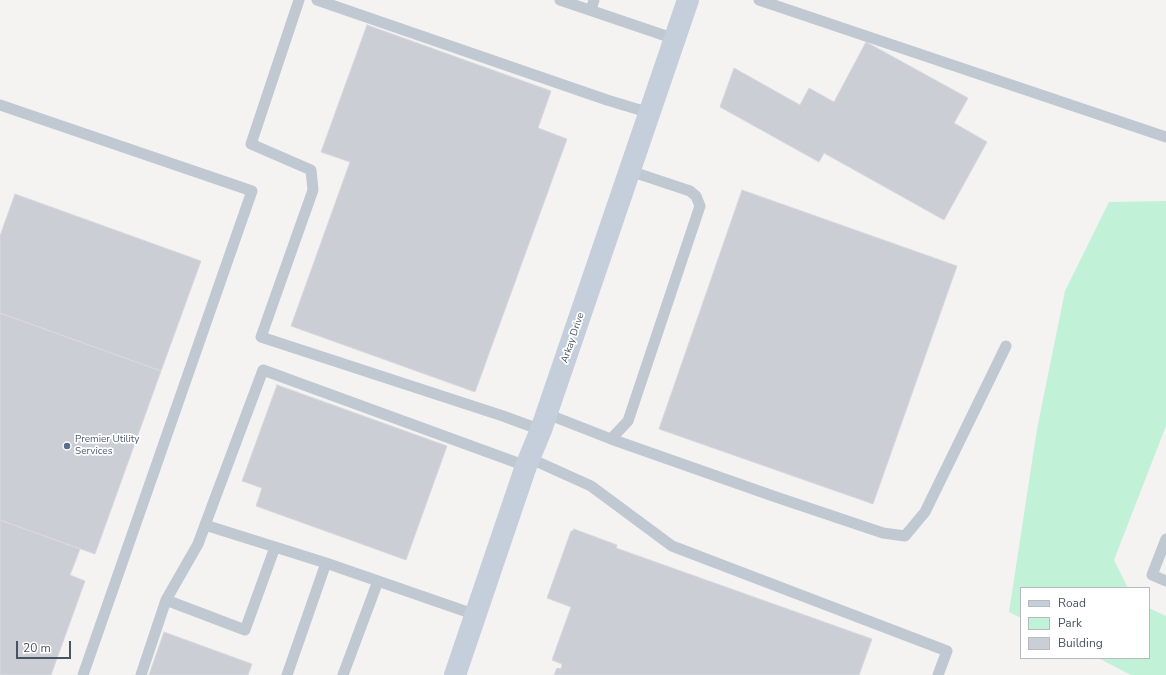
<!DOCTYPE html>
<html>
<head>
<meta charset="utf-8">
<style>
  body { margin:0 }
  #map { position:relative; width:1166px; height:675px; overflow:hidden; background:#f5f2f2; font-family:"Nunito Sans",sans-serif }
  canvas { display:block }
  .legend { position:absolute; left:1020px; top:587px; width:130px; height:72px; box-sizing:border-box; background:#fff; border:1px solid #b6bbc0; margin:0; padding:5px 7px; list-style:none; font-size:12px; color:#495461 }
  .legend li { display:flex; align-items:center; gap:8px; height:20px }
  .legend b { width:20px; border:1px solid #b6bbc0 }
  .scale { position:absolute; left:16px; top:641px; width:55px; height:18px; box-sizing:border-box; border:2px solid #495461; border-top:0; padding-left:5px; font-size:12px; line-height:14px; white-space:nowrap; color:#495461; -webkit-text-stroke:3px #fff; paint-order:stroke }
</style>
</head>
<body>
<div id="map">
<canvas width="1166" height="675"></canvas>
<ul class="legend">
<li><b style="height:5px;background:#c5cedb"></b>Road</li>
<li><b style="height:11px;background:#c1f2d7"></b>Park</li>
<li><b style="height:11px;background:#ccced5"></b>Building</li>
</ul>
<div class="scale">20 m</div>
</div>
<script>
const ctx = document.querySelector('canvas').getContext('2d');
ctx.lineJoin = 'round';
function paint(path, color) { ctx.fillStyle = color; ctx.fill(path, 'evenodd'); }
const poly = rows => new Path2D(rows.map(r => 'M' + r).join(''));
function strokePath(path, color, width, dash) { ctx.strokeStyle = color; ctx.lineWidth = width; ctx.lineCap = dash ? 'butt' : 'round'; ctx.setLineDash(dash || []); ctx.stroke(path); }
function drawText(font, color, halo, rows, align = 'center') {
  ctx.font = font + ' "Nunito Sans",sans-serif'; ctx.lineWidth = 3.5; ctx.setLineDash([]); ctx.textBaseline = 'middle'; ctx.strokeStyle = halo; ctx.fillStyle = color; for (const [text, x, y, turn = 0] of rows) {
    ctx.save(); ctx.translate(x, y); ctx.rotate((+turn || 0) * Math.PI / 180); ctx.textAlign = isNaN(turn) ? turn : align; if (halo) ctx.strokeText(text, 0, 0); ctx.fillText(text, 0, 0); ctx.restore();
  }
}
paint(poly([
  [1166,201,1166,426,1114,560,1128,588,1021,588,1021,618,1009,612,1037,429,1065,291,1109,202],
  [1149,608,1166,616,1166,675,1131,675,1098,658,1149,658]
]), '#c1f2d7');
const building = poly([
  [367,25,551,91,538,128,567,139,475,392,291,326,350,162,321,152,367,25],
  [866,42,968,98,954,123,987,142,944,220,824,153,819,162,720,107,734,68,800,105,809,88,834,102,866,42],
  [742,190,957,266,873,504,659,429,742,190],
  [15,194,201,261,161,371,0,313,0,236,15,194],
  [0,313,161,371,95,554,0,520,0,313],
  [277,385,447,446,406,560,256,506,262,488,242,481,277,385],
  [0,520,80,549,70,575,85,581,51,675,0,675,0,520],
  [574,529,617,545,616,548,872,639,859,675,554,675,557,668,561,669,562,664,552,660,571,607,547,598,571,531,573,531,574,529],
  [164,632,252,664,248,675,149,675,164,632]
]);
paint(building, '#ccced5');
strokePath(building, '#d6d8de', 1);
strokePath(poly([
  [299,0,251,144,311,170,313,190,261,337,503,416,541,430],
  [317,0,607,100,650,113],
  [560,0,675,39],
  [759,0,1166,137],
  [591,10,594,0],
  [0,105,252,191,83,675],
  [547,414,611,439,773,496,883,533,905,536,925,512,1006,346],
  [611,439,628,421,700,206,696,196,690,191,630,171],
  [529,458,591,486,672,546,947,651,938,675],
  [205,525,326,563,476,615],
  [1166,539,1152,575,1166,581],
  [166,600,245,630,275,547],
  [141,675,166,600,198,544,205,525,263,370,526,466],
  [287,675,326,563],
  [343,675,378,581]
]), '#c0c9d2', 11);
strokePath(poly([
  [455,675,526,466,541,430,688,0]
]), '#c5cedb', 22);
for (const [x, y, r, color] of [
  [67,446,4,"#5c6f8a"]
]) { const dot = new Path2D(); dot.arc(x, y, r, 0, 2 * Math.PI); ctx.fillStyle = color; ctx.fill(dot); strokePath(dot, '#fff', 1.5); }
drawText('10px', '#495461', '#fff', [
  ["Arkay Drive",573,338,-71]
]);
drawText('10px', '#4e5e75', '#fff', [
  ["Premier Utility",75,440],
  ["Services",75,452]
], 'left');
</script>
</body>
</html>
